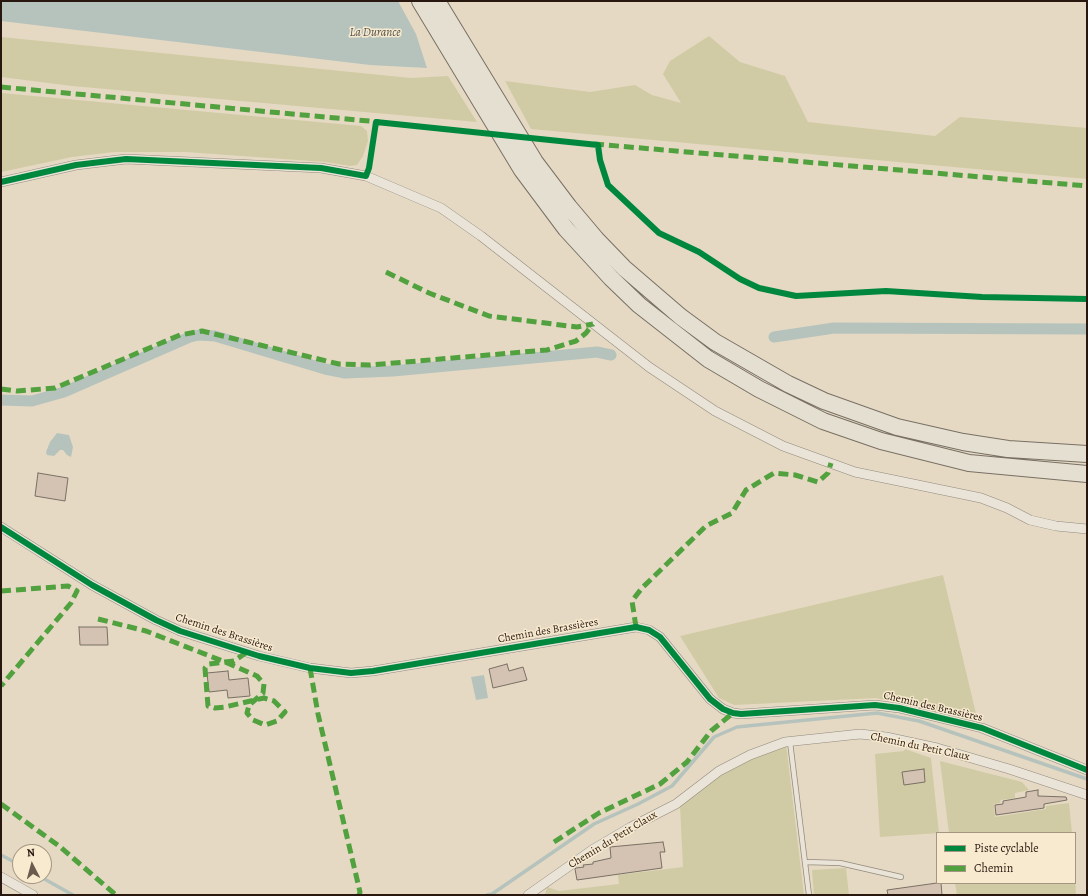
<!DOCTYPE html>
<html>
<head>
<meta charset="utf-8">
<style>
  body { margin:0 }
  #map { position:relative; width:1088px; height:896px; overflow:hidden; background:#e5d9c3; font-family:Alegreya,serif }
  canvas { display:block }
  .frame { position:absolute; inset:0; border:2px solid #28170f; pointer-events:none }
  .legend { position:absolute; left:936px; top:832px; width:140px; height:52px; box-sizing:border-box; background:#f7eacf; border:1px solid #a49682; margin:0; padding:5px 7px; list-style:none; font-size:12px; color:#28170f }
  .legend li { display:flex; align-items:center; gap:8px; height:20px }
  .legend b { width:20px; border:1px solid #a49682 }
  .north { position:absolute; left:12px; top:844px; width:40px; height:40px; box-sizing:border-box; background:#f7eacf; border:1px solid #a49682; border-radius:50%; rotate:354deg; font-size:11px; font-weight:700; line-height:16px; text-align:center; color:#28170f }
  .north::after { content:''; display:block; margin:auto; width:14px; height:18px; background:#6a5b4e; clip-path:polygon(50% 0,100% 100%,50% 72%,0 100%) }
</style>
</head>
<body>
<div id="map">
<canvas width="1088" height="896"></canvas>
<div class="frame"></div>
<ul class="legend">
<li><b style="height:5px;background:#00873e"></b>Piste cyclable</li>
<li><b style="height:5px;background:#51a13f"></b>Chemin</li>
</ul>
<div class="north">N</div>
</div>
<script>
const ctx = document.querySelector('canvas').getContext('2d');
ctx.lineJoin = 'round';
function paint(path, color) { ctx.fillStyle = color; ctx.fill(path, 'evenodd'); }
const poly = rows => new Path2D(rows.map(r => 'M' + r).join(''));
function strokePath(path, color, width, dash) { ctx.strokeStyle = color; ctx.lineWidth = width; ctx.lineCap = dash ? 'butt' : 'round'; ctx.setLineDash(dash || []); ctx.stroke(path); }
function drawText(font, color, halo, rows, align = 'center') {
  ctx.font = font + ' Alegreya,serif'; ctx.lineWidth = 3; ctx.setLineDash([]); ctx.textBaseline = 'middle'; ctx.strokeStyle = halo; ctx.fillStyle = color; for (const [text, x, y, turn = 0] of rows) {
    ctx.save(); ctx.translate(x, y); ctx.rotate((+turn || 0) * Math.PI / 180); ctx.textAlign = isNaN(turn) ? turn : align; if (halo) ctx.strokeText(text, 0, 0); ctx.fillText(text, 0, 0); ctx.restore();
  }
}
paint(poly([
  [709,36,740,62,785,76,808,122,935,136,960,117,1087,128,1087,179,531,129,505,81,590,92,635,85,652,95,681,103,663,74,670,61],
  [1,37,411,78,448,76,477,122,72,86,1,77],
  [1,93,361,126,367,131,368,141,363,156,357,165,350,166,325,162,186,152,114,152,72,157,1,172],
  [943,575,978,722,876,698,734,705,719,698,680,636],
  [786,744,804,895,545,895,547,887,559,891,619,884,618,875,683,867,680,806,720,774,752,756],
  [905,749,931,758,939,833,880,837,875,754,904,751],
  [940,761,1022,782,1029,790,1015,793,1015,798,1001,800,1000,803,994,804,995,817,1046,809,1046,806,1069,803,1072,833,949,833],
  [846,868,849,895,814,895,812,870],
  [1075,875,1076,895,957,895,955,883,1075,883]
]), '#d0cba4');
paint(poly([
  [1,1,398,1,416,34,427,68,370,65,1,21],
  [57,433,69,435,73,447,71,457,67,455,63,450,60,450,54,456,47,455,46,452,50,442],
  [484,675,488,698,476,700,471,677]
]), '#b6c3bd');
strokePath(poly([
  [1,855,20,865],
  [39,876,73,895],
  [487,895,492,894,594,824,638,804,672,786,714,737,737,727,877,713,919,721,1087,779]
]), '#b6c3bd', 3.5);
strokePath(poly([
  [774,337,834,328,1087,329],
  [1,400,32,401,64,392,190,337,199,335,215,336,325,369,345,373,393,371,597,352,611,355]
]), '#b6c3bd', 11);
const building = poly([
  [38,473,68,478,65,501,35,496,38,473],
  [79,627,107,627,108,645,80,645,79,627],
  [507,664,509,671,523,667,527,680,493,688,489,669,507,664],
  [228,671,229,680,248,678,250,696,228,698,227,690,209,692,207,673,228,671],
  [924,769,925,782,904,785,902,772,924,769],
  [1038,790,1038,796,1066,797,1067,800,1044,804,1044,808,996,815,995,805,1003,804,1003,801,1026,797,1026,792,1038,790],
  [663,842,665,852,660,852,662,868,577,880,575,869,576,868,584,867,583,865,593,864,593,862,611,858,610,847,663,842],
  [937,883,941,883,942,895,888,895,887,890,937,883]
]);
paint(building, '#d4c2b3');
strokePath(building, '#797064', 1);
const service = poly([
  [790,742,809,895],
  [805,862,840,863,901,877]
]);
const minor = poly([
  [1,182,76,165,126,159,321,168,366,176,441,208,481,236,649,367,715,411,783,446,855,472,981,498,1007,508,1030,520,1056,526,1087,529],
  [1,527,92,585,156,620,180,631,259,656,310,668,351,673,373,671,636,627,649,630,660,637,710,699,723,709,733,713,741,714,875,705,899,708,982,728,1087,770],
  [1,877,33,895],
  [528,895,592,850,631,827,676,804,719,771,750,755,785,742,860,734,886,737,937,748,1009,769,1087,795]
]);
const trunk = poly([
  [420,1,522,170,566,229,611,278,639,305,708,359,759,389,823,421,881,441,969,463,1087,474],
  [437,1,535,162,569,207,596,239,624,268,681,317,715,342,788,384,824,401,897,427,963,442,1008,449,1087,454]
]);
strokePath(service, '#938a7d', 6);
strokePath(minor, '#938a7d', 10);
strokePath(trunk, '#797064', 18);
strokePath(service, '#e9e3d8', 4.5);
strokePath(minor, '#e9e3d8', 9);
strokePath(trunk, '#e5dfd2', 16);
strokePath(poly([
  [1,87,379,122],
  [594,144,1087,186],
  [386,272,429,293,489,316,577,327,593,324],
  [1,389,17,391,55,388,180,335,202,331,339,364,370,365,547,350,576,341,586,333,593,324],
  [1,591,68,586,77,591,71,603,1,686],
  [98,619,146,631,225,662,257,676,264,684,263,693,255,700,249,705,247,713,253,720,265,725,277,721,285,712,274,701,264,698,255,700,225,707,215,708,208,706,205,668,209,664,225,662,234,661,247,652],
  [636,627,632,601,642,588,706,526,732,513,746,490,774,473,795,475,818,482,828,473,831,463],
  [310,668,318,714,360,892,359,895],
  [1,804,59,846,116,895],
  [554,842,599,813,660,784,687,762,711,731,733,713]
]), '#51a13f', 5, [10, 5]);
strokePath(poly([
  [1,182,76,165,126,159,321,168,366,176,369,168,376,122,598,145,600,160,608,185,659,233,699,252,740,279,759,288,796,296,886,291,982,297,1087,299],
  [1,527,92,585,156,620,180,631,259,656,310,668,351,673,373,671,636,627,649,630,660,637,710,699,723,709,733,713,741,714,875,705,899,708,982,728,1087,770]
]), '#00873e', 6);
drawText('11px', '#28170f', '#f7eacf', [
  ["Chemin des Brassières",548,631,-10],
  ["Chemin des Brassières",224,633,18],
  ["Chemin des Brassières",933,707,13],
  ["Chemin du Petit Claux",920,747,12],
  ["Chemin du Petit Claux",613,840,-31]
]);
drawText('italic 12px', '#53504b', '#f7eacf', [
  ["La Durance",375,33]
]);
</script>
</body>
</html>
